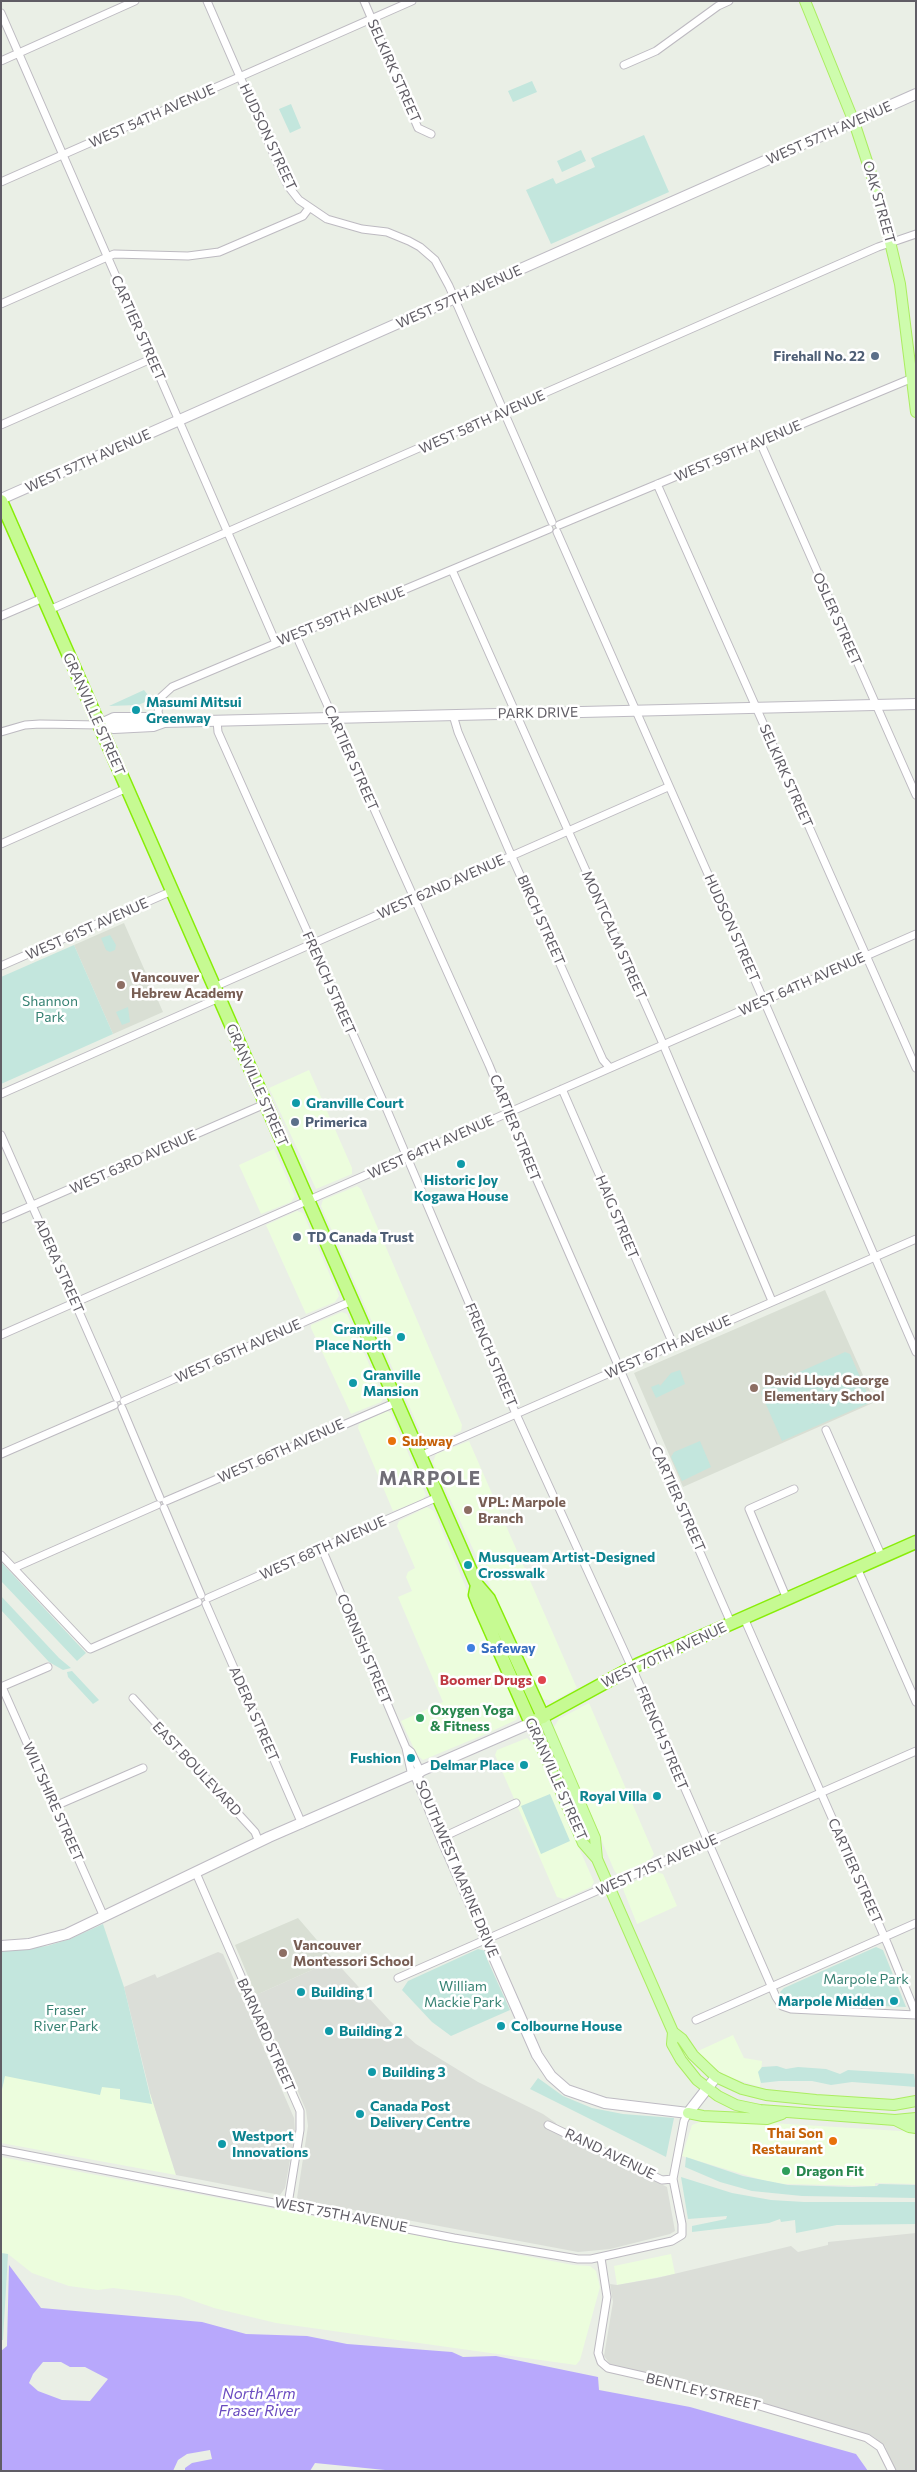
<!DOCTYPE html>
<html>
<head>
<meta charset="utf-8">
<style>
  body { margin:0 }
  #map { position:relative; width:917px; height:2472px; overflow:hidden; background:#eaefe6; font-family:Commissioner,sans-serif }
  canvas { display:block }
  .frame { position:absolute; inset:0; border:2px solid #605d65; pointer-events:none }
</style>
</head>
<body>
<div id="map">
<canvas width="917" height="2472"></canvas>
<div class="frame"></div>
</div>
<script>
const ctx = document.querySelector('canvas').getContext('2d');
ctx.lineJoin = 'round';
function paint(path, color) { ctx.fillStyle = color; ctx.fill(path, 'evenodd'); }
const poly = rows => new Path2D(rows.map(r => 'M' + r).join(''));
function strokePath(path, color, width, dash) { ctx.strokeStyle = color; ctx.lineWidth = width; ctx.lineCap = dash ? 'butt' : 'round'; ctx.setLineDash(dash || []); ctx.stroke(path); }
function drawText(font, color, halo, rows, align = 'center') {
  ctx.font = font + ' Commissioner,sans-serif'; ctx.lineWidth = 5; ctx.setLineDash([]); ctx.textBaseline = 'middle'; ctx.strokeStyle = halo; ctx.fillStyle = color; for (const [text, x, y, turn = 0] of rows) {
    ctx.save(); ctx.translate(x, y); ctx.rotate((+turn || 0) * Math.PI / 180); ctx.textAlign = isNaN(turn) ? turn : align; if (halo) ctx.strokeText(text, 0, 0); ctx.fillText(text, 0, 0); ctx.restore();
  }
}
paint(poly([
  [309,1070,352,1168,352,1174,316,1189,269,1088],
  [274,1149,295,1196,291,1202,261,1214,239,1165],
  [357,1186,361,1189,462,1425,461,1431,432,1445,425,1442,321,1206,323,1200],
  [297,1211,303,1213,339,1296,335,1302,306,1314,266,1225],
  [342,1312,347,1314,384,1398,381,1402,351,1414,311,1328,311,1325],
  [387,1411,391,1413,426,1495,422,1500,393,1511,358,1428,359,1424],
  [469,1441,576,1686,577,1688,554,1701,542,1699,433,1462,436,1454],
  [427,1507,434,1511,519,1714,516,1720,488,1733,423,1760,417,1755,401,1721,443,1702,398,1597,412,1591,406,1577,408,1572,415,1568,397,1526,399,1521],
  [589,1703,654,1854,650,1860,622,1874,617,1874,614,1870,554,1727,559,1719],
  [527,1738,533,1744,594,1882,591,1887,564,1899,557,1897,495,1755,497,1750],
  [656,1872,663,1874,677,1906,637,1924,623,1889,626,1885],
  [733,2035,744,2058,762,2061,760,2087,726,2076,710,2064,698,2051],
  [5,2074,150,2093,176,2175,1,2143,1,2094],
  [708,2119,916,2132,916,2184,875,2183,875,2186,784,2184,762,2180,682,2156,692,2125],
  [1,2157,573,2265,590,2266,596,2271,600,2287,580,2360,576,2365,276,2323,214,2308,180,2296,113,2288,98,2290,69,2286,32,2273,8,2254,1,2253],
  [671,2254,675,2274,617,2285,614,2266]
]), '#ecfddd');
paint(poly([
  [218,1952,223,1954,294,2118,295,2132,285,2188,280,2195,176,2175,150,2093,124,1987,155,1974,157,1978],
  [334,1960,390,2021,416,2044,478,2082,543,2114,556,2123,557,2131,667,2187,675,2231,670,2234,610,2249,578,2252,300,2200,297,2198,308,2126,306,2110,256,1995],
  [916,2233,916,2471,895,2471,885,2446,872,2436,705,2386,622,2370,611,2365,604,2356,613,2302,610,2284,617,2285,657,2278,791,2246,798,2252,828,2245,828,2242]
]), '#dbded8');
paint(poly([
  [124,923,163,1012,113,1034,74,945],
  [825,1290,875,1402,683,1487,634,1373],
  [298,1918,334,1960,256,1995,235,1945]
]), '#d9dfd4');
paint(poly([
  [532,81,537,92,513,102,508,91],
  [291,104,301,128,290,133,279,109],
  [644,135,669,192,551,244,526,190,553,178,556,184,595,167,591,158],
  [581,150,586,161,562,172,557,161],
  [144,690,151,699,143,703,138,705,109,706],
  [110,935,116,945,115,950,110,952,106,950,101,938],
  [74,945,113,1034,1,1084,1,977],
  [128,1007,130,1022,122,1025,116,1012],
  [845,1352,850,1354,871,1402,782,1441,761,1393,763,1388],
  [680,1370,685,1384,656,1398,651,1387,659,1384,660,1386,671,1373],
  [700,1441,711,1467,682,1481,671,1457,674,1452],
  [1,1562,86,1653,77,1661,1,1581],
  [1,1596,59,1658,71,1668,63,1670,49,1662,1,1610],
  [72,1671,99,1700,93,1704,68,1677,67,1672],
  [550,1794,570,1841,541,1854,521,1806],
  [103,1924,124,1987,152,2104,120,2099,120,2089,102,2087,100,2095,5,2076,1,2094,1,1951,47,1946,70,1939],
  [876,1947,883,1950,906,2007,790,2002,782,1996,780,1992,784,1988],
  [478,1949,486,1951,487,1959,510,2010,451,2036,432,2022,402,1990,408,1981],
  [777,2066,786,2069,798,2067,826,2069,840,2074,848,2070,914,2074,916,2087,852,2082,831,2085,812,2081,779,2081,761,2083,758,2072,762,2067],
  [538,2078,563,2096,592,2108,623,2114,674,2118,666,2157,530,2089],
  [686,2157,743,2176,788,2185,852,2187,877,2186,879,2184,916,2185,916,2198,802,2196,752,2191,720,2182,685,2167],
  [681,2177,732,2193,771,2200,804,2202,916,2202,916,2224,837,2225,796,2233,795,2220,781,2222,780,2219,769,2223,692,2232,692,2226,726,2219,727,2216,688,2219],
  [1,2253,8,2254,3,2340,1,2340]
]), '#c3e6dd');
paint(poly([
  [9,2265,41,2308,202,2322,246,2334,307,2336,347,2344,452,2352,463,2357,496,2356,598,2377,599,2390,690,2407,856,2454,868,2471,395,2471,315,2463,310,2471,185,2471,185,2468,192,2463,212,2459,210,2450,187,2454,178,2460,173,2471,1,2471,1,2351,7,2346],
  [43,2362,61,2362,70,2367,85,2367,108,2379,90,2401,62,2400,38,2391,29,2383,33,2374]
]), '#b8a8fc');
const street = poly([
  [207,1,281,171,288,186,299,200,327,219,362,229,387,232,409,241,420,247,435,260,449,286,552,522],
  [364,1,418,128,431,134],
  [1,13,276,643],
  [1,61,135,1],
  [624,65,656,51,718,6,729,1],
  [1,182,412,1],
  [1,304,114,254,188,256,219,252,303,216,309,208],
  [1,425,151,359],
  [760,442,916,795],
  [657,484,916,1068],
  [559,525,915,377],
  [557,532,768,1010,916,1352],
  [452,570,660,1037,772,1301],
  [49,610,878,247,916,234],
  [1,616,43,598],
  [296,635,489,1065,529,1162,731,1623],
  [453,715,458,732,508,848,603,1060,610,1068],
  [217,721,218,732,387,1110,516,1414,637,1679,776,1997,782,2006,791,2009,916,2015],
  [161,722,158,712,160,698,172,687,549,529],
  [1,732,25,725,40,724,99,725],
  [1,844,127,788],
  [1,966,172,891],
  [214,987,668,787],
  [562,1089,673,1344],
  [1,1094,219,998],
  [1,1135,117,1398],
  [1,1219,265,1104],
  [1,1335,916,934],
  [124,1401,352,1301],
  [122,1408,160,1498],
  [826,1430,882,1557],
  [1,1454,114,1405],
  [420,1456,916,1239],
  [166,1501,397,1402],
  [164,1508,201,1595],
  [322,1549,406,1748,411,1752,421,1773],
  [1,1555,90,1649,198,1602],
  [14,1568,157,1505],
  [857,1568,916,1702],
  [208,1598,438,1497],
  [787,1599,749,1509,794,1489],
  [206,1604,302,1824],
  [744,1618,888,1945,914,2009,914,2015],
  [1,1687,48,1667],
  [2,1687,104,1917],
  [133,1698,255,1832,259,1842],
  [406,1748,412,1776],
  [55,1806,143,1768],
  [441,1838,516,1803],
  [196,1873,300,2111,300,2130,288,2204],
  [398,1978,916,1751],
  [696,2020,916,1923],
  [548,2125,662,2180,673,2179],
  [1,2150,454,2238,578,2259,591,2259,672,2241,682,2235,682,2224,673,2179,684,2121,688,2113],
  [601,2258,607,2297,598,2353,601,2362,608,2368,709,2391,867,2438,880,2447,892,2471]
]);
const secondary = poly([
  [1,499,916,94],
  [99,725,114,728,153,726,164,722,916,704],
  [99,725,114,718,153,718,161,722],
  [416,1775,440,1834,537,2055,551,2076,567,2090,605,2103,688,2113,716,2077],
  [1,1946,29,1944,67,1934,269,1837,531,1723]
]);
const primary = poly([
  [805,1,854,122,881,204,900,284,916,412],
  [543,1717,595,1838,597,1859,673,2032,672,2044,681,2060,697,2080,718,2096,736,2105,760,2110,895,2120,909,2127,916,2128],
  [531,1723,583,1843,597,1859],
  [673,2032,682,2039,693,2055,716,2077,742,2089,766,2095,816,2100,894,2105,916,2101],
  [688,2113,703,2116,767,2119,782,2114],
  [895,2120,916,2118]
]);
const highway = poly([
  [1,501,477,1585,489,1599,543,1717],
  [477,1585,475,1595,479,1605,531,1723,639,1664,916,1542]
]);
strokePath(street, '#bdbac1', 9);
strokePath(secondary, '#bebbc3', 12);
strokePath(primary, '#abed61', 12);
strokePath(highway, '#88ed08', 15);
strokePath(street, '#fff', 7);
strokePath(secondary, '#fff', 10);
strokePath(primary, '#cefcad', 10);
strokePath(highway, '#c6fa92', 12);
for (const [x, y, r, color] of [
  [875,356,5,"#5c6f8a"],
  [136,710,5,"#0f9aa8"],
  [121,985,5,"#8d6e63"],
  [296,1103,5,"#0f9aa8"],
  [295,1122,5,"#5c6f8a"],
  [461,1164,5,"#0f9aa8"],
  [297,1237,5,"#5c6f8a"],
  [401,1337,5,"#0f9aa8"],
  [353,1383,5,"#0f9aa8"],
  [754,1388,5,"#8d6e63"],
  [392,1441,5,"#e8710a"],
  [468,1510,5,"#8d6e63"],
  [468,1565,5,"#0f9aa8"],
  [471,1648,5,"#3f7fe0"],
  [542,1680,5,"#e0444e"],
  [420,1718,5,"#2e9e5b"],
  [411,1758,5,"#0f9aa8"],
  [524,1765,5,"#0f9aa8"],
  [657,1796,5,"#0f9aa8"],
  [283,1953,5,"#8d6e63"],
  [301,1992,5,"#0f9aa8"],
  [894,2001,5,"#0f9aa8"],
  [501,2026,5,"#0f9aa8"],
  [329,2031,5,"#0f9aa8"],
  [372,2072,5,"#0f9aa8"],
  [360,2114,5,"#0f9aa8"],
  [833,2141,5,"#e8710a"],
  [222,2144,5,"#0f9aa8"],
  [786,2171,5,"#2e9e5b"]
]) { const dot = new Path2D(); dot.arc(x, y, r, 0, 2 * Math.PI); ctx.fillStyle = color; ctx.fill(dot); strokePath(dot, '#fff', 2); }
drawText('14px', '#605d65', '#fff', [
  ["SELKIRK STREET",394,71,66],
  ["WEST 54TH AVENUE",152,116,-24],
  ["WEST 57TH AVENUE",829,133,-24],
  ["HUDSON STREET",268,137,65],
  ["OAK STREET",879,202,74],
  ["WEST 57TH AVENUE",459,297,-24],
  ["CARTIER STREET",138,328,66],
  ["WEST 58TH AVENUE",482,422,-24],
  ["WEST 59TH AVENUE",738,451,-23],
  ["WEST 57TH AVENUE",88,461,-24],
  ["WEST 59TH AVENUE",341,616,-22],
  ["OSLER STREET",837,619,66],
  ["PARK DRIVE",538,713,-1],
  ["GRANVILLE STREET",94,714,66],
  ["CARTIER STREET",351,758,66],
  ["SELKIRK STREET",786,776,66],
  ["WEST 62ND AVENUE",441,887,-24],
  ["BIRCH STREET",541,920,66],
  ["HUDSON STREET",732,928,66],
  ["WEST 61ST AVENUE",87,929,-24],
  ["MONTCALM STREET",614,935,66],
  ["FRENCH STREET",329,983,66],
  ["WEST 64TH AVENUE",802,984,-24],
  ["GRANVILLE STREET",257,1085,66],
  ["CARTIER STREET",515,1128,68],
  ["WEST 64TH AVENUE",431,1147,-24],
  ["WEST 63RD AVENUE",133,1162,-24],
  ["HAIG STREET",617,1217,67],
  ["ADERA STREET",59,1266,66],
  ["WEST 67TH AVENUE",668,1347,-24],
  ["WEST 65TH AVENUE",238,1351,-24],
  ["FRENCH STREET",491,1355,67],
  ["WEST 66TH AVENUE",281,1451,-24],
  ["CARTIER STREET",678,1499,66],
  ["WEST 68TH AVENUE",323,1548,-24],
  ["CORNISH STREET",364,1649,67],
  ["WEST 70TH AVENUE",664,1655,-25],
  ["ADERA STREET",254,1714,66],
  ["FRENCH STREET",662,1738,67],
  ["EAST BOULEVARD",197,1769,47],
  ["GRANVILLE STREET",556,1779,66],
  ["WILTSHIRE STREET",53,1802,66],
  ["WEST 71ST AVENUE",657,1865,-24],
  ["SOUTHWEST MARINE DRIVE",457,1869,67],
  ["CARTIER STREET",855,1871,66],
  ["BARNARD STREET",266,2035,66],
  ["RAND AVENUE",610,2154,26],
  ["WEST 75TH AVENUE",341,2215,11],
  ["BENTLEY STREET",703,2392,14]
]);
drawText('bold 14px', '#4e5e75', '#fff', [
  ["Firehall No. 22",865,356,"right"],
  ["Primerica",305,1122],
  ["TD Canada Trust",307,1237]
], 'left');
drawText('bold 14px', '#0d838f', '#fff', [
  ["Masumi Mitsui",146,702],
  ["Greenway",146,718],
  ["Granville Court",306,1103],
  ["Historic Joy",461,1180,"center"],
  ["Kogawa House",461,1196,"center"],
  ["Granville",391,1329,"right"],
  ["Place North",391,1345,"right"],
  ["Granville",363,1375],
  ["Mansion",363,1391],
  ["Musqueam Artist-Designed",478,1557],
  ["Crosswalk",478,1573],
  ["Fushion",401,1758,"right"],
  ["Delmar Place",514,1765,"right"],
  ["Royal Villa",647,1796,"right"],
  ["Building 1",311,1992],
  ["Marpole Midden",884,2001,"right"],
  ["Colbourne House",511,2026],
  ["Building 2",339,2031],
  ["Building 3",382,2072],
  ["Canada Post",370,2106],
  ["Delivery Centre",370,2122],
  ["Westport",232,2136],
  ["Innovations",232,2152]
], 'left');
drawText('bold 14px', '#785e54', '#fff', [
  ["Vancouver",131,977],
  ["Hebrew Academy",131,993],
  ["David Lloyd George",764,1380],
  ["Elementary School",764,1396],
  ["VPL: Marpole",478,1502],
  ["Branch",478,1518],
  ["Vancouver",293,1945],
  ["Montessori School",293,1961]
], 'left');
drawText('14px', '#378273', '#fff', [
  ["Shannon",50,1001],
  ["Park",50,1017],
  ["Marpole Park",866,1979],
  ["William",463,1986],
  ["Mackie Park",463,2002],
  ["Fraser",66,2010],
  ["River Park",66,2026]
]);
drawText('bold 14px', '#c56008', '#fff', [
  ["Subway",402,1441],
  ["Thai Son",823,2133,"right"],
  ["Restaurant",823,2149,"right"]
], 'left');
drawText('bold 14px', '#366cbe', '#fff', [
  ["Safeway",481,1648]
], 'left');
drawText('bold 14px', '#be3a42', '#fff', [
  ["Boomer Drugs",532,1680]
], 'right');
drawText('bold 14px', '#27864d', '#fff', [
  ["Oxygen Yoga",430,1710],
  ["& Fitness",430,1726],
  ["Dragon Fit",796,2171]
], 'left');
drawText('italic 15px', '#6a4bc0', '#fff', [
  ["North Arm",259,2394],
  ["Fraser River",259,2411]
]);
ctx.letterSpacing = '1px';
drawText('bold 19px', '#716e77', '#fff', [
  ["MARPOLE",430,1479]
]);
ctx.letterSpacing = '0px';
</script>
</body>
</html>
